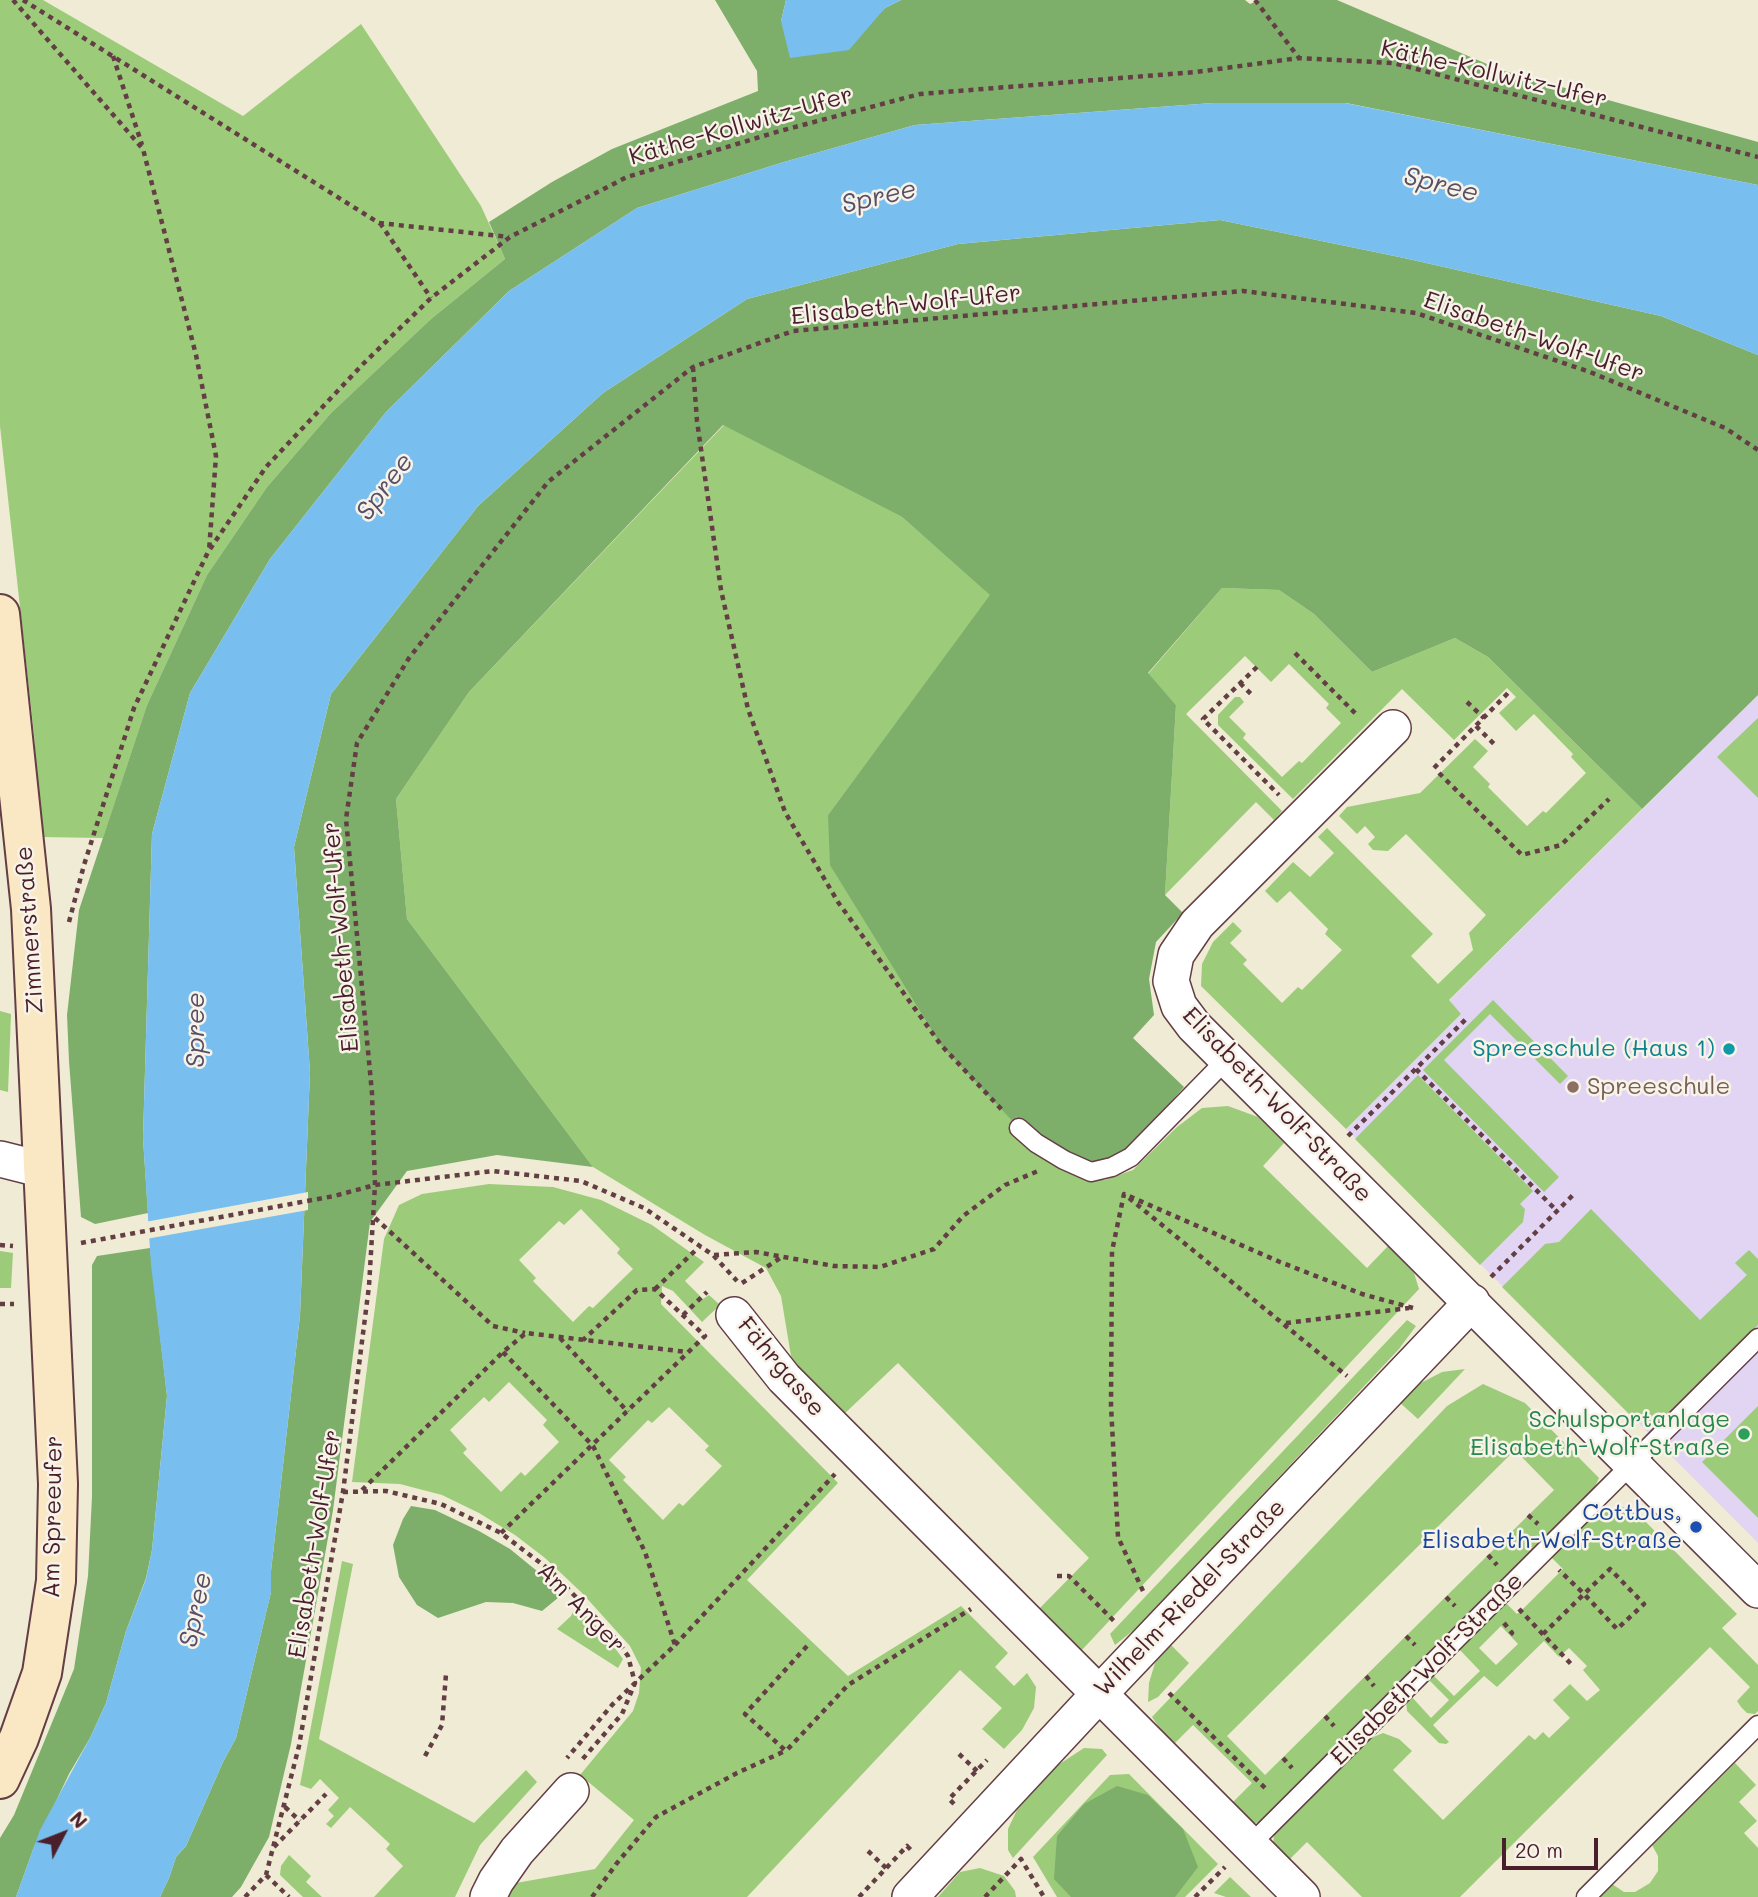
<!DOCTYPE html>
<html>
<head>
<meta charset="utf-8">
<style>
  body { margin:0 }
  #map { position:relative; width:1758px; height:1897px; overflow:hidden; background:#f0ebd5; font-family:Mali,sans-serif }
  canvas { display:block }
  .north { position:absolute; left:28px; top:1799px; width:70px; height:70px; -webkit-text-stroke:5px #f7f3e8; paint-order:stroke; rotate:48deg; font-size:19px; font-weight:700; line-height:28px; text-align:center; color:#4a1f2b }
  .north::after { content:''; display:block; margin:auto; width:24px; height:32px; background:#4a1f2b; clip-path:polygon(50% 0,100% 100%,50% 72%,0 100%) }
  .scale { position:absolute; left:1502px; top:1838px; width:96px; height:32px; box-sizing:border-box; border:4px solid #4a1f2b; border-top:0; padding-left:9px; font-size:21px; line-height:24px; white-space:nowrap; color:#4a1f2b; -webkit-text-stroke:5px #f7f3e8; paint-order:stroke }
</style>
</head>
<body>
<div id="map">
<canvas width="1758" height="1897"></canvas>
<div class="north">N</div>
<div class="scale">20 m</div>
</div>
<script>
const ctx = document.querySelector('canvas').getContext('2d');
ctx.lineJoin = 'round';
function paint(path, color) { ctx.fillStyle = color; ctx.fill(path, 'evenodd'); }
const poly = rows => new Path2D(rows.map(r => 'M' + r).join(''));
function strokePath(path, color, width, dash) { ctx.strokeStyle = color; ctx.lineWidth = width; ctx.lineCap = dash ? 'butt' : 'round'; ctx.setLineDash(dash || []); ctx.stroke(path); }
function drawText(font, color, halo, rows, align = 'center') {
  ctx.font = font + ' Mali,sans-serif'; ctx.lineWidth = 5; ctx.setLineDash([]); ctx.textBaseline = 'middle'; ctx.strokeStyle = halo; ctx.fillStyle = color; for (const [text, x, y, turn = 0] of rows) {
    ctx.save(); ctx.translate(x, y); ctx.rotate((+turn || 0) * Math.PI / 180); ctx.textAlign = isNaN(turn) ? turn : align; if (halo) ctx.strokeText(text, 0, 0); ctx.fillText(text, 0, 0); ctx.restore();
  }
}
paint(poly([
  [1758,695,1758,1543,1346,1129,1461,1014,1449,1001]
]), '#e2d4f3');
paint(poly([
  [0,0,43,0,243,116,361,24,481,206,505,259,431,319,331,413,267,487,207,575,147,705,103,838,41,837,34,734,0,426],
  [724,425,902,517,991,595,828,815,1019,1128,1045,1158,1078,1177,1105,1180,1133,1170,1177,1127,1202,1108,1228,1106,1258,1117,1284,1143,1263,1166,1367,1268,1388,1246,1414,1273,1419,1289,1081,1651,1071,1645,1037,1611,1089,1558,898,1363,842,1416,793,1368,781,1296,766,1268,705,1235,593,1167,407,919,396,799,469,692],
  [1222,588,1279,590,1314,614,1372,672,1455,638,1488,657,1642,809,1449,1000,1461,1014,1346,1129,1201,986,1202,964,1213,942,1233,922,1242,931,1230,943,1247,960,1243,964,1282,1003,1298,987,1302,990,1342,950,1325,934,1328,929,1290,891,1277,903,1265,891,1293,862,1310,877,1334,853,1318,837,1327,828,1433,934,1411,956,1438,984,1473,950,1469,933,1486,915,1406,834,1388,851,1373,850,1368,844,1375,837,1365,826,1357,834,1339,816,1347,807,1420,793,1475,739,1488,751,1473,767,1490,784,1488,787,1527,826,1543,811,1546,813,1586,773,1571,757,1573,754,1534,714,1516,731,1499,713,1516,697,1507,688,1454,740,1402,689,1293,799,1218,725,1218,715,1235,697,1240,697,1244,702,1229,717,1246,734,1243,738,1282,777,1299,761,1302,763,1341,723,1326,708,1329,704,1289,664,1271,682,1245,656,1186,714,1282,811,1274,820,1256,802,1165,895,1176,705,1148,674],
  [1758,718,1758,798,1717,757],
  [1493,1000,1568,1076,1560,1084,1490,1014,1444,1060,1559,1177,1544,1192,1423,1070],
  [0,1011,11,1014,8,1092,0,1090],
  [1418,1075,1533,1191,1520,1204,1525,1209,1523,1222,1480,1265,1355,1139],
  [489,1184,553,1187,601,1200,652,1225,704,1262,685,1281,703,1299,709,1295,720,1305,702,1322,673,1291,662,1286,661,1304,838,1483,747,1580,848,1676,961,1606,1008,1653,995,1667,1014,1686,1027,1673,1036,1687,1034,1708,1022,1730,1004,1749,982,1729,1002,1708,960,1670,747,1897,502,1897,507,1888,516,1883,595,1869,634,1820,580,1775,633,1711,639,1693,641,1668,630,1646,582,1593,545,1558,515,1535,479,1513,442,1495,400,1484,352,1482,384,1239,399,1205,422,1194],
  [581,1209,620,1249,617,1253,633,1269,593,1308,589,1306,573,1322,533,1281,536,1278,519,1260,559,1221,564,1225],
  [509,1382,547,1420,543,1425,559,1442,525,1476,521,1472,501,1492,463,1453,467,1449,450,1430,484,1397,489,1402],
  [669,1407,709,1446,705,1450,722,1466,683,1506,679,1503,663,1520,623,1480,626,1477,609,1460,648,1420,652,1423],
  [1591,1209,1700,1320,1747,1275,1735,1263,1749,1250,1758,1259,1758,1325,1659,1422,1637,1422,1502,1287,1545,1244,1559,1242],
  [0,1251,13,1253,11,1288,0,1288],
  [1407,1320,1416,1326,1399,1349,1140,1625,1115,1645,1110,1634],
  [1465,1369,1418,1419,1398,1401,1417,1385,1442,1372],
  [1483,1384,1525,1403,1599,1478,1591,1495,1261,1822,1250,1824,1231,1804,1252,1783,1193,1725,1172,1746,1152,1717,1447,1406],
  [1515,1450,1554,1490,1265,1775,1227,1736],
  [1758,1406,1758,1518,1702,1462],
  [1623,1507,1633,1509,1737,1614,1722,1628,1758,1665,1758,1711,1755,1714,1747,1713,1741,1707,1737,1701,1750,1687,1710,1647,1460,1897,1362,1897,1307,1842,1288,1861,1273,1846,1274,1835,1371,1738,1383,1733,1399,1739,1412,1751,1393,1770,1443,1820,1529,1735,1535,1740,1543,1732,1549,1738,1570,1718,1553,1700,1570,1684,1587,1701,1600,1690,1583,1670,1587,1666,1569,1648,1559,1657,1544,1641,1497,1687,1484,1676,1433,1725,1449,1742,1446,1744,1439,1743,1407,1711,1406,1701,1411,1696,1431,1718,1449,1700,1428,1679,1433,1675,1454,1696,1480,1671,1459,1649,1506,1603,1517,1614,1525,1607,1563,1569,1551,1557,1593,1516,1602,1510],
  [1501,1626,1518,1644,1496,1665,1479,1648],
  [342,1561,353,1564,319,1739,474,1823,526,1770,537,1782,480,1845,455,1897,374,1897,403,1866,386,1849,390,1844,350,1807,331,1828,326,1824,334,1816,328,1810,339,1798,320,1779,311,1789,300,1785],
  [576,1605,609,1640,623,1659,618,1668,557,1629,571,1616],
  [1170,1644,1189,1663,1158,1697,1148,1702,1149,1683,1155,1663],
  [1084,1748,1102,1749,1107,1755,1013,1858,1008,1850,1008,1829,1017,1810,1058,1765],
  [1735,1763,1756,1785,1739,1802,1757,1821,1744,1833,1758,1848,1758,1897,1599,1897,1612,1884,1624,1892,1635,1892,1650,1883,1658,1871,1658,1856,1652,1845],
  [1129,1774,1218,1864,1185,1897,1057,1897,1033,1857,1110,1775],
  [289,1855,311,1876,306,1882,322,1897,303,1897,280,1875,281,1866],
  [980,1868,1004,1876,1015,1891,1016,1897,938,1897,960,1872],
  [1230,1877,1251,1897,1226,1897,1214,1893]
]), '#9ccb7a');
paint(poly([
  [715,0,786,0,781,21,868,25,885,8,901,0,1245,0,1250,4,1259,0,1337,0,1501,70,1758,142,1758,185,1346,103,1213,103,915,125,784,162,637,208,509,291,386,412,270,559,190,693,152,834,143,1138,148,1213,95,1224,81,1217,69,1061,67,1015,79,910,147,705,207,575,267,487,331,413,431,319,505,259,489,222,552,182,612,149,758,91,757,71],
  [1220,220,1404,258,1661,316,1758,355,1758,695,1642,809,1488,657,1455,638,1372,672,1314,614,1279,590,1222,588,1148,673,1176,705,1165,895,1183,913,1156,942,1149,979,1154,1015,1133,1038,1184,1087,1125,1154,1086,1164,1019,1128,941,1045,830,865,828,815,990,595,902,517,723,425,469,692,396,799,407,919,593,1167,497,1155,407,1171,370,1222,333,1510,291,1744,269,1837,241,1887,232,1897,160,1897,169,1878,176,1857,186,1846,223,1762,236,1738,271,1592,271,1571,300,1315,310,1072,294,847,331,694,478,506,603,393,747,299,958,244],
  [150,1248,167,1396,152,1550,146,1578,126,1631,106,1703,90,1738,69,1774,34,1847,16,1897,0,1897,0,1838,14,1815,74,1669,88,1576,92,1497,92,1265,97,1256],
  [411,1506,435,1510,479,1531,510,1549,564,1593,542,1611,513,1603,486,1602,438,1618,417,1605,399,1577,393,1545,403,1519],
  [1117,1786,1148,1795,1183,1829,1198,1867,1175,1897,1071,1897,1054,1879,1057,1836,1084,1804]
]), '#7daf6a');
paint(poly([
  [786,0,901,0,885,8,849,50,790,58,781,21],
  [1213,103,1345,103,1758,185,1758,355,1661,316,1404,258,1220,220,958,244,747,299,603,393,478,506,331,694,294,847,310,1072,300,1315,271,1571,271,1592,236,1738,223,1762,186,1846,176,1857,169,1878,160,1897,16,1897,40,1830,90,1738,106,1703,126,1631,146,1579,152,1550,167,1396,151,1265,143,1138,152,834,190,693,270,559,386,412,509,291,637,208,784,162,915,125]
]), '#78beef');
paint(poly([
  [308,1192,308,1210,146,1239,145,1222]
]), '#f0ebd5');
const lane = poly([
  [1019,1128,1036,1143,1064,1160,1091,1172,1112,1167,1131,1157,1227,1059],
  [1250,1845,1758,1338],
  [1586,1897,1758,1725]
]);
const street = poly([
  [1393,728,1197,924,1176,955,1171,981,1179,1006,1194,1026,1758,1590],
  [0,1159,44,1170],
  [734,1315,784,1378,1302,1897],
  [488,1897,496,1881,517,1851,571,1791],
  [910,1897,1099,1694,1472,1302]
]);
const secondary = poly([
  [0,614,31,909,58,1484,56,1581,42,1673,19,1738,0,1779]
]);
strokePath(lane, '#633e44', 21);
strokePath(street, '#633e44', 38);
strokePath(secondary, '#633e44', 42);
strokePath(poly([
  [13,0,143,149,196,355,216,456,209,551],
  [23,0,379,223,509,237],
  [1255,0,1299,58],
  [113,56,142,145],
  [380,223,431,298],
  [693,367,697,421,721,590,748,709,785,812,838,902,941,1045,1004,1112],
  [1295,653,1358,716],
  [1257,667,1203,719,1279,795],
  [1240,683,1251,694],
  [1467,702,1484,718],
  [1476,726,1495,745],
  [1434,768,1510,691],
  [1439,773,1522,855,1561,845,1609,799],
  [69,922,84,865,134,708,208,552,266,467,363,364,431,298,510,237,627,177,780,131,920,94,1196,72,1299,58,1393,63,1758,157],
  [1416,1069,1557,1211],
  [1348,1136,1466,1019],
  [1129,1198,1347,1376],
  [375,1218,493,1326,525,1333],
  [81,1243,334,1196,375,1185,493,1171,581,1181,644,1208,713,1255,737,1281],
  [0,1245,13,1246],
  [714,1255,756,1252,834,1266,880,1267,934,1249,963,1216,1005,1185,1038,1171],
  [1491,1277,1575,1193],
  [742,1283,782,1257],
  [655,1289,700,1246],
  [0,1304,14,1304],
  [683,1315,707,1292],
  [1286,1323,1409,1308],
  [560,1338,628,1412],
  [503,1352,593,1446,645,1552,675,1645,612,1705,567,1758],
  [362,1490,503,1352,526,1333,687,1352],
  [343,1492,386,1491,441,1504,501,1533,551,1571,616,1639,628,1656,635,1683,622,1714,580,1762],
  [1528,1515,1538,1524],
  [501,1533,705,1336,655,1289,637,1290,583,1340],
  [1488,1555,1497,1565],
  [1057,1576,1069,1576,1114,1621],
  [1143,1591,1118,1537,1111,1406,1112,1251,1124,1194,1280,1262,1362,1294,1413,1308],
  [1446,1597,1455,1606],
  [1519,1609,1571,1664],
  [1504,1623,1512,1633,1510,1635],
  [1543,1634,1584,1594,1610,1569,1644,1604,1617,1629,1584,1594,1559,1570],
  [1406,1636,1415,1645],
  [675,1645,835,1474],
  [807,1646,745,1714,786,1751,848,1685,971,1609],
  [1366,1676,1374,1686],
  [1169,1693,1268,1791],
  [1325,1716,1334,1726],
  [959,1754,977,1771],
  [425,1756,442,1725,446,1674],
  [1283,1758,1292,1768],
  [954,1804,949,1799,987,1760],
  [285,1807,300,1821],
  [274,1847,326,1794],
  [868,1851,886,1868],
  [266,1875,289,1897],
  [245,1897,266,1875,299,1746,343,1492,369,1286,375,1185,372,1093,346,819,357,743,409,658,548,482,693,367,793,331,1243,291,1416,313,1590,372,1725,428,1758,450],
  [592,1897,617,1863,656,1817,737,1773,785,1751],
  [859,1897,907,1846,911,1850],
  [985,1897,1021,1859,1044,1897],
  [1195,1897,1225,1867]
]), '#633e44', 4.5, [5, 5]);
strokePath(lane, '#fff', 18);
strokePath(street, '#fff', 35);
strokePath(secondary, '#fae7c3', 38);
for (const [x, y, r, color] of [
  [1729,1049,7,"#0f9aa8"],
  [1573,1087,7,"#8d6e63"],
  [1744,1434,7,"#2e9e5b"],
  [1696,1527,7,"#1a4fb4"]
]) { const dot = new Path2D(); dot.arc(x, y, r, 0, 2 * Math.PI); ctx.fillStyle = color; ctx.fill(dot); strokePath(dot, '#f7f3e8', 2.5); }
drawText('24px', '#4a1f2b', '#f7f3e8', [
  ["Käthe-Kollwitz-Ufer",1494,74,13],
  ["Käthe-Kollwitz-Ufer",741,126,-16],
  ["Elisabeth-Wolf-Ufer",906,305,-6],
  ["Elisabeth-Wolf-Ufer",1534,337,19],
  ["Zimmerstraße",30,930,-94],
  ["Elisabeth-Wolf-Ufer",341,937,-95],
  ["Elisabeth-Wolf-Straße",1277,1105,46],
  ["Fährgasse",781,1367,50],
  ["Am Spreeufer",53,1517,-89],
  ["Elisabeth-Wolf-Ufer",315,1544,-81],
  ["Wilhelm-Riedel-Straße",1190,1598,-46],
  ["Am Anger",581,1608,46],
  ["Elisabeth-Wolf-Straße",1427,1669,-45]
]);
drawText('24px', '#0d838f', '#f7f3e8', [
  ["Spreeschule (Haus 1)",1715,1049]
], 'right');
drawText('24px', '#785e54', '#f7f3e8', [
  ["Spreeschule",1587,1087]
], 'left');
drawText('24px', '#27864d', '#f7f3e8', [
  ["Schulsportanlage",1730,1420],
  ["Elisabeth-Wolf-Straße",1730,1448]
], 'right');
drawText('24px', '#164399', '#f7f3e8', [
  ["Cottbus,",1682,1513],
  ["Elisabeth-Wolf-Straße",1682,1541]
], 'right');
drawText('italic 26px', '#584f66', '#f7f3e8', [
  ["Spree",1441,185,14],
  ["Spree",879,197,-13],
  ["Spree",385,487,-53],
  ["Spree",196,1030,-90],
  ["Spree",196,1610,-78]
]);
</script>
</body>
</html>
